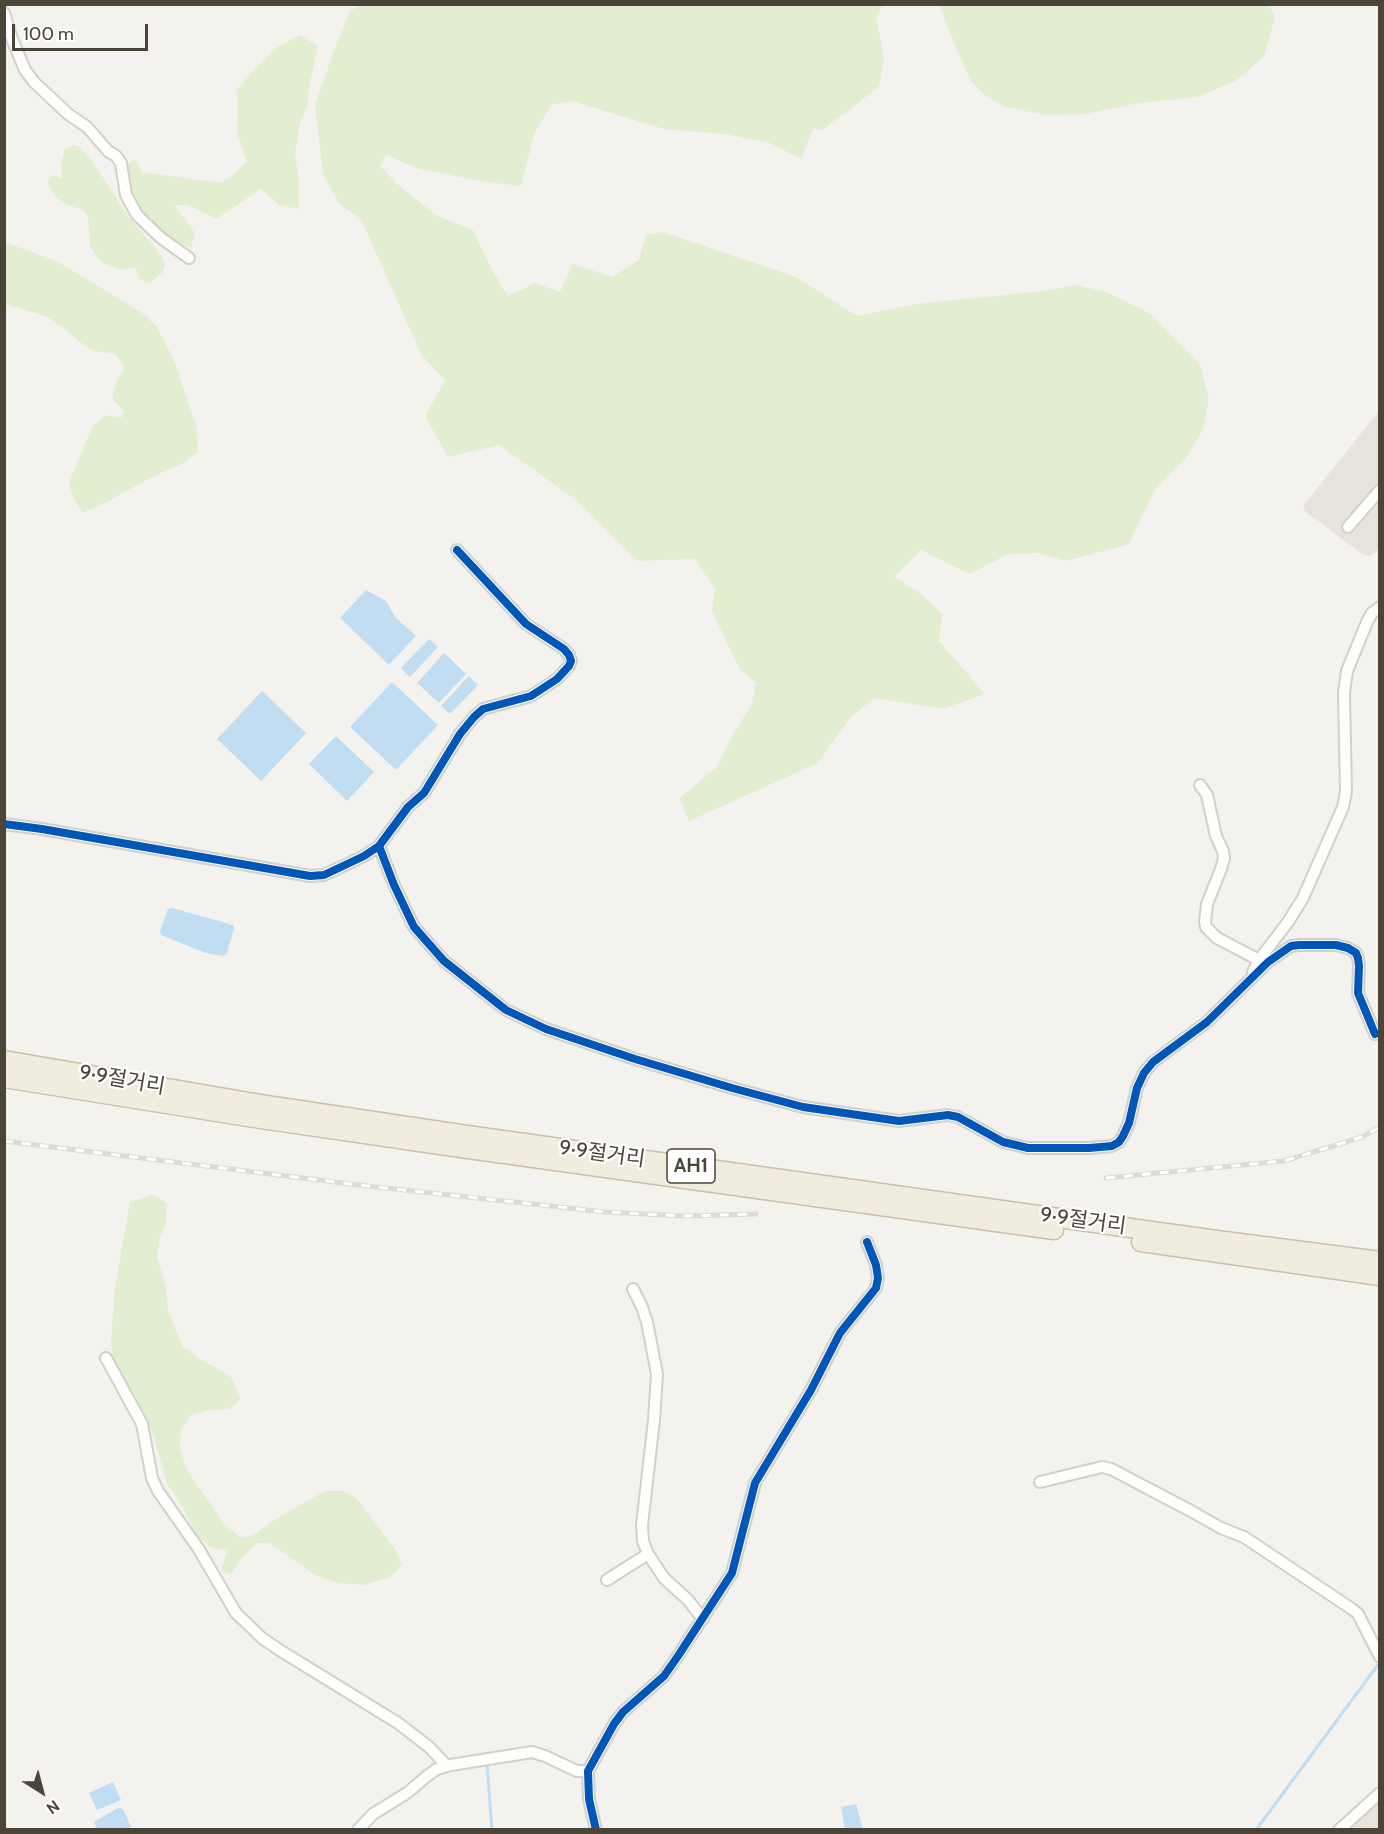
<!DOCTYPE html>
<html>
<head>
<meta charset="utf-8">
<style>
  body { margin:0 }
  #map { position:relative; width:1384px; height:1834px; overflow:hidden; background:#f4f2ee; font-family:Cabin,sans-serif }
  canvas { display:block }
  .frame { position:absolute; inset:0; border:6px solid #4b4439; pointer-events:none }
  .north { position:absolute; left:12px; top:1762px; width:60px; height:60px; -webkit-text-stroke:4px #fff; paint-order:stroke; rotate:144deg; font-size:16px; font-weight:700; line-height:24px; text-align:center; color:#4b4439 }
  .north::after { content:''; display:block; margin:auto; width:21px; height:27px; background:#4b4439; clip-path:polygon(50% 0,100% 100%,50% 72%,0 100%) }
  .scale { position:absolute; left:12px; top:24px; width:136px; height:27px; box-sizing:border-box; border:3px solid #4b4439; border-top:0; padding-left:8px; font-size:18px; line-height:21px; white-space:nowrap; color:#4b4439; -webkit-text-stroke:4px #fff; paint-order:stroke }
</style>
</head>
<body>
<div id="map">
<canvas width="1384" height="1834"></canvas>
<div class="frame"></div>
<div class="north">N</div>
<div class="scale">100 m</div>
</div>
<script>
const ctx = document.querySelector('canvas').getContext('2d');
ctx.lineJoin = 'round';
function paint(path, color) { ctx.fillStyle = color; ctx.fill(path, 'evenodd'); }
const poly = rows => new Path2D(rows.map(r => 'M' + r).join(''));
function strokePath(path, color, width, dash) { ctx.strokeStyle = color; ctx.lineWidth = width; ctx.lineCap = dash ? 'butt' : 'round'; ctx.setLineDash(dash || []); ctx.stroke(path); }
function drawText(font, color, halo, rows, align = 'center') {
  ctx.font = font + ' Cabin,"Noto Sans KR",sans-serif'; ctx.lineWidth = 4.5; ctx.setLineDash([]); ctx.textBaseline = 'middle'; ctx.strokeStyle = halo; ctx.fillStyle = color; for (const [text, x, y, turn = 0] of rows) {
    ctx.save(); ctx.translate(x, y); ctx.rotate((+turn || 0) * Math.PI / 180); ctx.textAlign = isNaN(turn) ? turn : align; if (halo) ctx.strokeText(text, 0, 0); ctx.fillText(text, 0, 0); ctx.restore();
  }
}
paint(poly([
  [1379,411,1379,549,1370,556,1362,554,1305,511,1303,506],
  [1379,1797,1379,1829,1347,1829]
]), '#e7e4dc');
paint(poly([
  [361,5,883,5,876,17,884,57,879,87,822,130,813,129,801,159,770,143,725,134,664,129,572,101,551,105,534,134,521,186,479,181,416,168,386,155,380,166,396,183,437,216,473,230,491,268,508,296,535,283,560,292,572,264,612,277,639,260,646,235,663,232,796,277,857,316,916,304,1043,291,1077,285,1106,292,1151,314,1200,364,1209,399,1203,430,1185,459,1155,489,1129,544,1066,561,1038,553,1008,554,970,574,921,550,894,577,920,593,942,614,939,641,985,694,943,709,875,698,849,719,818,763,689,821,679,798,717,767,735,731,752,704,756,683,740,670,712,611,715,588,694,559,638,561,573,498,499,445,448,457,425,416,445,381,421,354,361,219,340,205,323,174,315,105,337,42,350,11],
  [1269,5,1275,17,1264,57,1235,81,1198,97,1139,103,1085,114,1045,115,1005,107,986,96,970,80,947,26,940,5],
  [299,35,318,46,310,83,307,106,300,123,295,155,299,180,299,209,279,205,261,189,216,219,188,205,174,205,195,233,191,248,178,243,159,228,141,209,131,194,127,178,127,167,130,162,135,160,142,172,221,183,232,176,247,161,237,135,238,101,236,90,274,49],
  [73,145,80,147,90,158,126,213,161,255,165,265,163,272,150,283,139,279,136,267,120,270,102,263,90,247,88,218,84,210,67,205,56,197,47,183,52,175,62,178,61,163,65,149],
  [4,242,57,261,142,313,156,326,173,358,197,428,198,452,183,463,148,479,107,502,83,513,72,495,69,483,92,427,105,415,121,418,124,412,112,398,117,380,125,367,115,354,92,351,48,317,5,304],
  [153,1195,167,1203,166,1225,160,1236,157,1257,166,1287,168,1310,182,1346,203,1361,219,1369,232,1378,240,1399,230,1409,209,1410,191,1415,181,1430,180,1448,187,1470,225,1525,241,1538,254,1535,273,1521,325,1491,343,1491,357,1499,397,1552,402,1565,390,1577,364,1585,337,1583,313,1574,270,1543,257,1543,243,1557,231,1574,221,1571,227,1551,210,1547,197,1536,180,1503,167,1484,154,1437,142,1409,113,1359,111,1342,115,1287,130,1202]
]), '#e1eecf');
paint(poly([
  [366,590,386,601,395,617,416,636,389,665,340,618],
  [429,639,438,647,410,677,401,668],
  [444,653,466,674,439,703,417,683],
  [469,676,478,685,450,714,441,706],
  [392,682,438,725,396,770,350,727],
  [262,691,306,733,261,781,217,739],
  [336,736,374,772,347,801,309,764],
  [172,908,233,925,234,928,227,953,223,956,206,953,161,935,160,931,168,909],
  [113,1782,121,1800,97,1810,89,1793],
  [856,1804,863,1829,845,1829,841,1807],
  [118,1808,123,1809,132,1829,97,1829,94,1822]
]), '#c0ddf1');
strokePath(poly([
  [487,1764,492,1830],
  [1256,1830,1380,1662]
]), '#c0ddf1', 3);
const minor = poly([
  [4,13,12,39,25,70,34,82,68,114,87,127,108,151,116,156,121,163,126,195,137,215,161,238,189,258],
  [1348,527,1380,490],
  [1200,785,1207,795,1216,836,1223,851,1224,858,1221,869,1207,904,1205,922,1206,927,1217,938,1259,960],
  [4,824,42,829,310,876,324,875,364,856,379,846,408,807,424,793,460,734,474,717,483,709,531,696,557,679,569,666,571,661,569,655,564,649,526,624,457,550],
  [379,846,394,885,414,927,444,961,506,1010,546,1029,635,1059,732,1088,803,1107,899,1121,948,1115,958,1117,1003,1142,1028,1148,1089,1148,1112,1146,1119,1142,1123,1136,1129,1123,1137,1088,1144,1073,1153,1062,1207,1022,1268,962,1291,946,1299,945,1336,945,1348,948,1356,953,1358,958,1359,966,1358,993,1375,1034],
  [1253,972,1259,960,1288,922,1303,898,1343,807,1346,792,1344,693,1347,671,1367,622,1372,613,1380,607],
  [633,1289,642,1307,647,1322,657,1374,654,1420,642,1525,643,1541,648,1554,664,1578,688,1600,703,1619],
  [106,1358,142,1424,152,1478,158,1491,198,1548,236,1613,263,1639,281,1651,398,1723,429,1747,447,1766],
  [1040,1482,1102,1467,1111,1469,1191,1511,1221,1528,1244,1537,1352,1609,1358,1614,1380,1657],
  [607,1580,648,1554],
  [358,1830,373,1814,407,1793,427,1776,437,1769,451,1765,532,1752,545,1756,577,1771,588,1771],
  [596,1830,589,1799,588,1771,614,1724,623,1712,664,1676,678,1656,732,1573,755,1483,811,1390,840,1333,876,1288,878,1278,876,1265,867,1242],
  [1339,1830,1380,1793]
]);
const trunk = poly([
  [4,1060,261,1104,467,1135,1209,1239,1380,1261],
  [4,1078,254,1118,461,1148,1054,1230],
  [1141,1242,1380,1276]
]);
strokePath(minor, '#d2d0cb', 14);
strokePath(trunk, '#ccbfa9', 21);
strokePath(minor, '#fdfdfc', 10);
strokePath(trunk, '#f0ece0', 18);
const rail = poly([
  [4,1141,367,1186,605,1212,684,1216,756,1214],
  [1106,1178,1284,1161,1362,1137,1380,1127]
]);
strokePath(rail, '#dbdbda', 5);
strokePath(rail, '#fff', 3, [9]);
strokePath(poly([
  [4,824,42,829,310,876,324,875,364,856,379,846,408,807,424,793,460,734,474,717,483,709,531,696,557,679,569,666,571,661,569,655,564,649,526,624,457,550],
  [379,846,394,885,414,927,444,961,506,1010,546,1029,635,1059,732,1088,803,1107,899,1121,948,1115,958,1117,1003,1142,1028,1148,1089,1148,1112,1146,1119,1142,1123,1136,1129,1123,1137,1088,1144,1073,1153,1062,1207,1022,1268,962,1291,946,1299,945,1336,945,1348,948,1356,953,1358,958,1359,966,1358,993,1375,1034],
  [596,1830,589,1799,588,1771,614,1724,623,1712,664,1676,678,1656,732,1573,755,1483,811,1390,840,1333,876,1288,878,1278,876,1265,867,1242]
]), '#0057b8', 8);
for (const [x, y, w] of [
  [691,1166,48]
]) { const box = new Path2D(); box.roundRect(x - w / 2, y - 17, w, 34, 4.5); ctx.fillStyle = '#fff'; ctx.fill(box); strokePath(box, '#4b4439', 1.5); }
drawText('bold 20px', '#4b4439', null, [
  ["AH1",691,1166]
]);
drawText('21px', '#4b4439', '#fff', [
  ["9·9절거리",122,1080,10],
  ["9·9절거리",602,1154,8],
  ["9·9절거리",1083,1221,8]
]);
</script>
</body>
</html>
